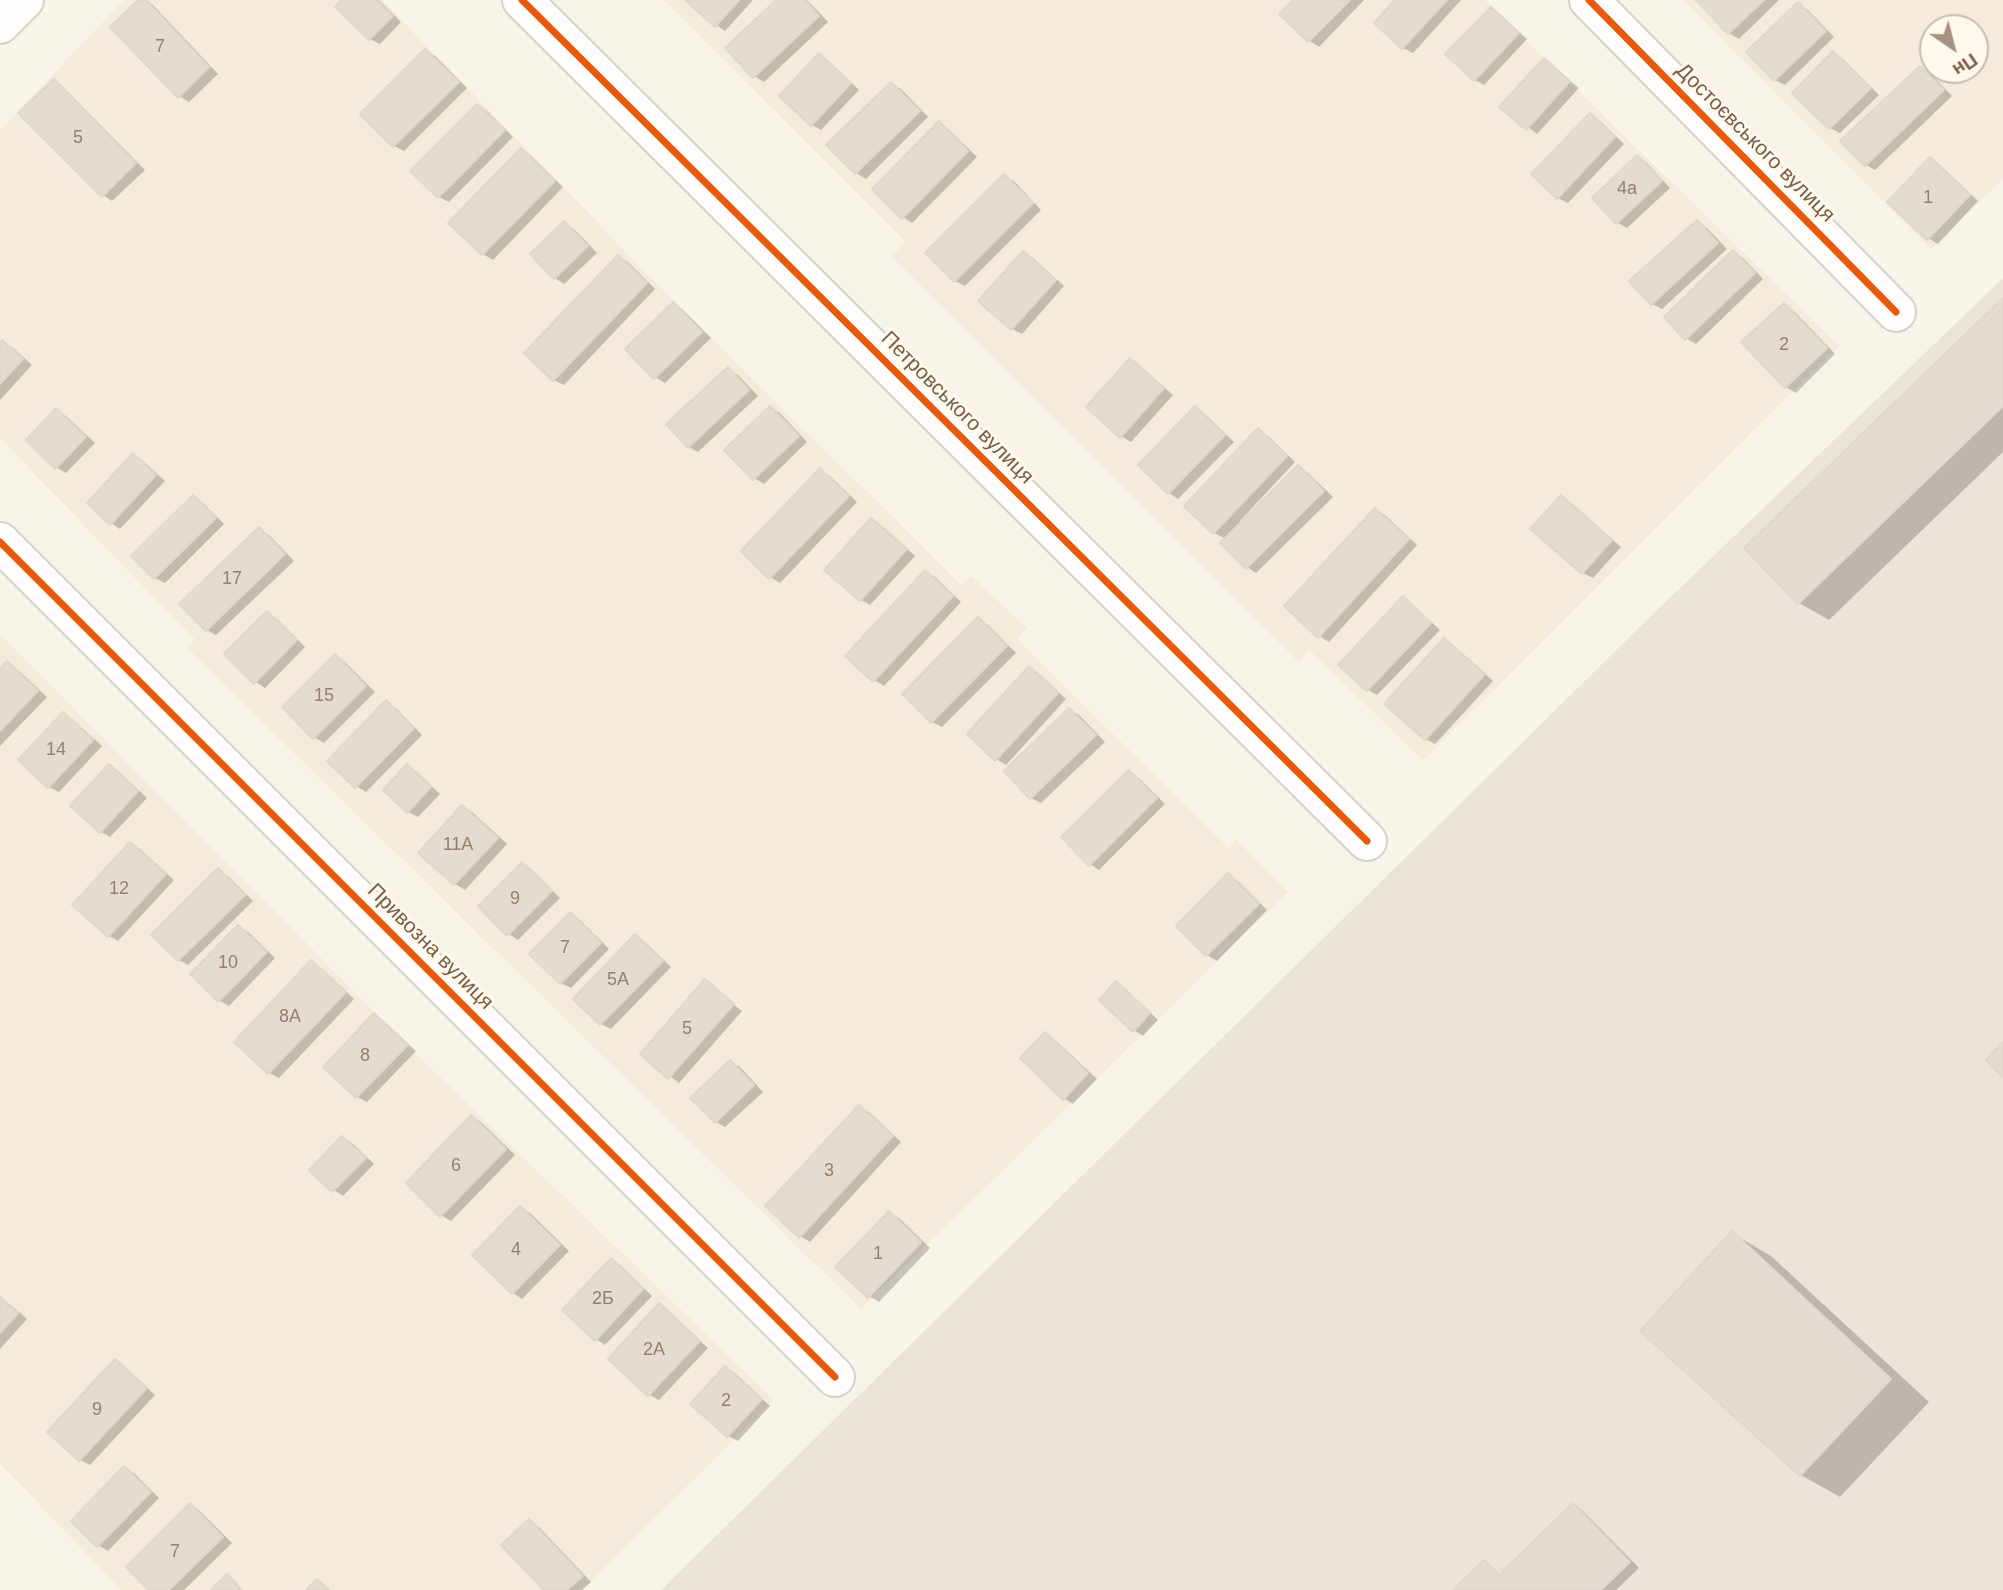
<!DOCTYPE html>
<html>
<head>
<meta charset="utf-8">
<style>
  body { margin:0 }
  #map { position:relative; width:2003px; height:1590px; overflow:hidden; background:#f8f4ea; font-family:Arial,sans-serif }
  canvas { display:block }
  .north { position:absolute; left:1919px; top:14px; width:70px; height:70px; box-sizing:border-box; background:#fff9ec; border:2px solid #c9bbaa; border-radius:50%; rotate:145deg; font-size:19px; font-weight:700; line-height:28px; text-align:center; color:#785e48 }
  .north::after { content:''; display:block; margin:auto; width:24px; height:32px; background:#a59281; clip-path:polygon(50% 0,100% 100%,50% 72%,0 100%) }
</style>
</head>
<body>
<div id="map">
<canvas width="2003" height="1590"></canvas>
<div class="north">Пн</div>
</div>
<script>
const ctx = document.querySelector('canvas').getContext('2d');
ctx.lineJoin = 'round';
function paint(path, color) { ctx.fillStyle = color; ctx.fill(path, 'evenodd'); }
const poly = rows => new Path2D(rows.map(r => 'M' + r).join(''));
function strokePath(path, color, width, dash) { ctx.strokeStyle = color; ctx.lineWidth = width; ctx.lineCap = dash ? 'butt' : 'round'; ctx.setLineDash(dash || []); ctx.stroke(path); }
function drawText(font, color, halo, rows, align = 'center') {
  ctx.font = font + ' Arial,sans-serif'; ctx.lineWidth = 6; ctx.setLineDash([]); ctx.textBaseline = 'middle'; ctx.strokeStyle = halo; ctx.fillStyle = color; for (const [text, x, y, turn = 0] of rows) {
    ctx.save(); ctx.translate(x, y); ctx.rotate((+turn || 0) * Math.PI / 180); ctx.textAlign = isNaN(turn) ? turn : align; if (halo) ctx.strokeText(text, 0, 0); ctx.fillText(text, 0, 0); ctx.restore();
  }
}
paint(poly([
  [124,0,382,0,659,286,961,585,971,576,1027,628,1016,639,1229,848,1236,839,1288,892,861,1309,186,647,195,640,0,438,0,130],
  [665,0,1485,0,1839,346,1423,760,1309,650,1299,662,892,257,905,241],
  [1683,0,2003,0,2003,179,1931,249],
  [1933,28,1975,28,1975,70,1933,70],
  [0,634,409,1047,774,1400,582,1590,121,1590,0,1463]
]), '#f4ebda');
paint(poly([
  [2003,278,2003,1590,661,1590,1653,614]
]), '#ebe4db');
paint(poly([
  [140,0,152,4,218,74,189,102,179,96],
  [344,0,379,0,401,22,380,44,370,39,337,7],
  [688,0,753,0,725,31,716,25],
  [779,0,807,0,828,22,764,82,754,76],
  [1296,0,1364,0,1319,47,1310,41,1282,14],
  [1398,0,1461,0,1413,53,1403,48],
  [1699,0,1779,0,1739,39,1729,33],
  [1798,4,1808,10,1834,37,1785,85,1775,80],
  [1491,9,1501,15,1527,39,1484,85,1475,80],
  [426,51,435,56,467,88,404,151,394,146],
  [1834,53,1843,59,1879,95,1840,133,1830,128],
  [819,55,828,61,859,90,821,130,812,125],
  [1544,60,1579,88,1537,134,1502,107],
  [1920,68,1930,73,1952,96,1875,170,1866,165],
  [54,81,63,87,145,170,112,201,103,195],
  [891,84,901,89,928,117,866,179,856,173,829,145],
  [478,106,487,111,513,137,449,202,439,197],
  [1590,115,1600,121,1624,144,1568,203,1558,198],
  [939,124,948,129,977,157,912,223,903,217],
  [521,150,531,156,563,187,493,260,483,254,451,222],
  [1637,157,1647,163,1670,188,1627,228,1618,223,1594,198],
  [1930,159,1940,165,1978,201,1938,244,1928,238],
  [1004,176,1014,181,1041,210,965,286,955,281,927,253],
  [1697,222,1707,228,1727,249,1662,309,1652,304],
  [564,223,574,229,597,253,564,284,555,278],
  [1733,252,1743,258,1763,279,1696,344,1686,338],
  [1023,253,1033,258,1064,286,1022,334,1012,329],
  [618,257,628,262,655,289,564,385,554,380,526,353],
  [2003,300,2003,452,1829,620,1799,603],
  [673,304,683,310,711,338,665,383,655,377],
  [1784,305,1793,310,1835,354,1796,393,1786,387,1744,342],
  [0,341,12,347,32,365,0,400],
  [1131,360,1140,366,1173,395,1131,442,1121,436],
  [728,369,738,375,758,396,698,452,689,447],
  [770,408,780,413,807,442,764,484,754,478],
  [1195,408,1205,414,1234,442,1178,499,1169,493],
  [56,410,66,416,95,443,66,473,56,467],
  [1259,430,1268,436,1295,462,1239,522,1242,524,1299,467,1308,473,1333,497,1256,573,1247,567,1226,539,1214,533],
  [134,455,143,461,165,481,120,529,111,523],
  [820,471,830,476,857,502,780,583,770,577],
  [193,497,203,503,224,524,165,583,155,578,133,556],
  [1561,497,1571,503,1621,547,1593,578,1583,573,1533,529],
  [1375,510,1385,515,1417,545,1329,642,1319,636],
  [871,520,881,525,915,556,870,605,861,600],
  [259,529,269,535,294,561,216,635,207,630],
  [925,572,935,577,961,602,884,686,874,680],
  [1403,598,1412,604,1440,630,1377,695,1368,690],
  [267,613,277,619,305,647,265,688,256,682],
  [978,620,988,625,1016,653,942,727,932,722,904,694],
  [1444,640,1454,646,1493,681,1435,744,1426,739],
  [336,657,345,662,375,692,324,743,314,737],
  [7,663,17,669,47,697,0,746,0,671],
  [1029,669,1039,674,1066,699,1006,765,996,759],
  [386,703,396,708,422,735,366,792,356,786],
  [1070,710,1079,715,1105,742,1041,803,1031,798],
  [64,714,73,720,102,746,59,792,49,787],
  [109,766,119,772,147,798,110,837,101,832],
  [407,766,417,772,440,794,418,817,408,812,385,790],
  [1129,772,1139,778,1165,804,1099,870,1090,864],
  [463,807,472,812,507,844,465,890,455,884,421,853],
  [131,844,140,849,174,880,118,941,109,936],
  [522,864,532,870,560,898,518,940,509,934],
  [218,870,228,876,253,901,188,965,179,960],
  [1228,876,1238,881,1267,910,1217,961,1207,955,1178,926],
  [570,914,580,920,609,949,571,988,561,983],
  [238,927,248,932,275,958,229,1006,220,1001,193,974],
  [635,936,644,941,671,967,611,1029,601,1024,575,999],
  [312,962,321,968,354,999,279,1078,269,1073],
  [705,982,742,1011,679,1083,642,1054],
  [1116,983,1126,989,1158,1020,1143,1036,1134,1030],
  [375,1016,384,1021,416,1051,367,1102,357,1097,326,1067],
  [1046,1035,1055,1040,1097,1079,1073,1104,1064,1098],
  [730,1062,740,1067,763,1092,725,1127,716,1122],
  [859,1107,869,1112,901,1142,810,1242,800,1236],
  [472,1117,481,1122,515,1155,451,1221,441,1215],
  [343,1138,352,1143,374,1164,343,1196,334,1190],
  [520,1208,530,1213,569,1251,522,1299,513,1293,474,1255],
  [889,1213,899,1218,930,1248,879,1302,869,1296,838,1267],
  [1732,1233,1771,1256,1929,1402,1840,1497,1801,1475],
  [611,1260,621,1266,652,1296,605,1345,596,1339],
  [0,1296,27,1319,0,1349],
  [659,1305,668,1311,708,1348,659,1400,650,1395,610,1359],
  [115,1362,125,1367,155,1395,90,1465,80,1460,50,1432],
  [725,1368,735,1373,770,1406,738,1441,728,1436],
  [124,1468,134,1473,159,1498,108,1551,98,1545],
  [191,1505,200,1511,232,1543,184,1590,152,1590],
  [1573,1505,1583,1511,1639,1568,1616,1590,1456,1590,1484,1562,1501,1576],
  [529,1521,539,1527,591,1582,582,1590,547,1590]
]), '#0003');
const building = poly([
  [138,0,146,0,209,67,178,98,110,27,138,0],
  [342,0,377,0,393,16,369,40,335,7,342,0],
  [685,0,739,0,715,27,685,0],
  [776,0,805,0,819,16,753,78,725,48,776,0],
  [1293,0,1350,0,1308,42,1279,14,1293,0],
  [1395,0,1447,0,1402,49,1374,23,1395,0],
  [1696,0,1764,0,1728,34,1696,0],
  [1798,2,1826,31,1774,81,1746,52,1798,2],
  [1491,7,1519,33,1474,81,1445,54,1491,7],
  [425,49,459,82,393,147,360,114,425,49],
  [1833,51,1871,88,1829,129,1792,93,1833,51],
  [819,53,851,83,811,126,779,96,819,53],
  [1544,58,1570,81,1526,130,1499,107,1544,58],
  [1920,66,1944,90,1865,166,1840,141,1920,66],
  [54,79,136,163,102,197,18,113,54,79],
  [891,82,920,111,855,174,826,145,891,82],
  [477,104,505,130,438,198,410,171,477,104],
  [1590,113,1615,137,1557,199,1531,174,1590,113],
  [939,121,968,151,902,219,872,189,939,121],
  [521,148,555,181,482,255,448,223,521,148],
  [1637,155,1662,181,1616,224,1592,198,1637,155],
  [1930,157,1970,195,1927,240,1887,202,1930,157],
  [1004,174,1033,203,954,282,925,253,1004,174],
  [1697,220,1718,243,1651,305,1629,281,1697,220],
  [564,221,588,246,554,279,530,254,564,221],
  [1733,250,1755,273,1685,340,1664,317,1733,250],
  [1023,251,1056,280,1011,330,978,301,1023,251],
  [618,255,647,283,553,381,524,353,618,255],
  [2003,298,2003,406,1798,604,1744,548,2003,298],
  [673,302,702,332,654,379,625,349,673,302],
  [1784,303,1827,348,1785,388,1741,342,1784,303],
  [2,340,23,359,0,384,0,342,2,340],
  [1130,358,1164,388,1120,438,1086,407,1130,358],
  [728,367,749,390,688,448,666,424,728,367],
  [770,406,799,436,753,480,724,450,770,406],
  [1195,406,1225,435,1168,494,1138,465,1195,406],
  [56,408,86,437,55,469,26,440,56,408],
  [1258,428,1287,456,1213,534,1184,506,1258,428],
  [133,453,156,475,110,525,87,503,133,453],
  [1298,465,1324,491,1246,569,1220,543,1298,465],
  [820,468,849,496,769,579,741,551,820,468],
  [193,495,216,518,154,579,131,556,193,495],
  [1561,495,1612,540,1582,574,1530,529,1561,495],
  [1375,508,1409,539,1318,638,1284,606,1375,508],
  [871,518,907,549,860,601,824,570,871,518],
  [259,527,285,554,206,631,179,604,259,527],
  [925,570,953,596,873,682,845,656,925,570],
  [1403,596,1431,623,1367,691,1338,665,1403,596],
  [267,611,297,640,254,684,224,654,267,611],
  [978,617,1007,646,931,723,902,694,978,617],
  [1444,638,1485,674,1425,740,1384,704,1444,638],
  [335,654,366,686,313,739,282,707,335,654],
  [7,661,38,691,0,731,0,669,7,661],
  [1029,666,1058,693,995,761,967,734,1029,666],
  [386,700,414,728,355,788,327,761,386,700],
  [1069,708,1096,735,1030,799,1004,771,1069,708],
  [63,712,93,740,48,788,18,760,63,712],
  [109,764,138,791,100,833,70,806,109,764],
  [407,764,431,787,407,813,383,790,407,764],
  [1129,770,1157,798,1089,866,1061,837,1129,770],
  [462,805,498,838,454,885,418,853,462,805],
  [130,842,166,874,108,937,72,905,130,842],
  [522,862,552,891,507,936,478,906,522,862],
  [218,868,245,895,178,961,151,935,218,868],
  [1228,873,1259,904,1206,956,1176,926,1228,873],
  [570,912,601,943,560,984,529,954,570,912],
  [238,925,267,952,218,1002,190,974,238,925],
  [635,934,663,961,600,1025,573,999,635,934],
  [311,960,346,992,268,1074,234,1042,311,960],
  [705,979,734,1004,668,1079,640,1054,705,979],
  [1116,981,1150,1013,1133,1032,1099,1000,1116,981],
  [374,1013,408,1045,356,1098,323,1067,374,1013],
  [1045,1032,1088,1073,1063,1100,1020,1058,1045,1032],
  [2003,1042,2003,1077,1986,1060,2003,1042],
  [730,1060,754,1085,715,1123,690,1098,730,1060],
  [859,1105,893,1136,799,1238,765,1206,859,1105],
  [471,1115,506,1149,440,1217,406,1183,471,1115],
  [342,1136,366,1158,332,1192,309,1170,342,1136],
  [520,1206,560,1245,512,1294,472,1255,520,1206],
  [889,1211,921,1242,868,1298,835,1267,889,1211],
  [1732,1231,1891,1379,1800,1476,1640,1331,1732,1231],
  [611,1258,643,1289,595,1341,562,1310,611,1258],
  [0,1297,18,1313,0,1333,0,1297],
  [659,1303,700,1341,648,1396,608,1359,659,1303],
  [115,1359,147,1388,79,1461,47,1432,115,1359],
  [725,1366,762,1399,727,1437,690,1404,725,1366],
  [124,1466,151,1492,97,1547,71,1521,124,1466],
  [190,1503,223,1537,169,1590,149,1590,126,1567,190,1503],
  [1573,1503,1630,1562,1601,1590,1453,1590,1484,1560,1499,1575,1573,1503],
  [529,1519,583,1576,567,1590,544,1590,501,1545,529,1519],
  [227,1574,242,1590,211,1590,227,1574],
  [317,1579,329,1590,306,1590,317,1579]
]);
paint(building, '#e5dcd1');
strokePath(building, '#e1d7cc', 2);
const minor = poly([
  [522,0,1367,841],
  [1589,0,1896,312],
  [0,24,24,0],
  [0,542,835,1377]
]);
strokePath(minor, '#d7d1c8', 42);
strokePath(minor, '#fefdfc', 38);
strokePath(poly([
  [522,0,1367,841],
  [1589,0,1896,312],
  [0,542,835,1377]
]), '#e8590c', 7);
drawText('18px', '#95806c', null, [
  ["7",160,47],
  ["5",78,138],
  ["4а",1627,189],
  ["1",1928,198],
  ["2",1784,345],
  ["17",232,579],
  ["15",324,696],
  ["14",56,750],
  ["11А",458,845],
  ["12",119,889],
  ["9",515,899],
  ["7",565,948],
  ["10",228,963],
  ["5А",618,980],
  ["8А",290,1017],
  ["5",687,1029],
  ["8",365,1056],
  ["6",456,1166],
  ["3",829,1171],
  ["4",516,1250],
  ["1",878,1254],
  ["2Б",603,1299],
  ["2А",654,1350],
  ["2",726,1401],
  ["9",97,1410],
  ["7",175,1552]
]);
drawText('21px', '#785e48', '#fff9ec', [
  ["Достоєвського вулиця",1755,143,45],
  ["Петровського вулиця",957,408,45],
  ["Привозна вулиця",430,947,45]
]);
</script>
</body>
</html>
